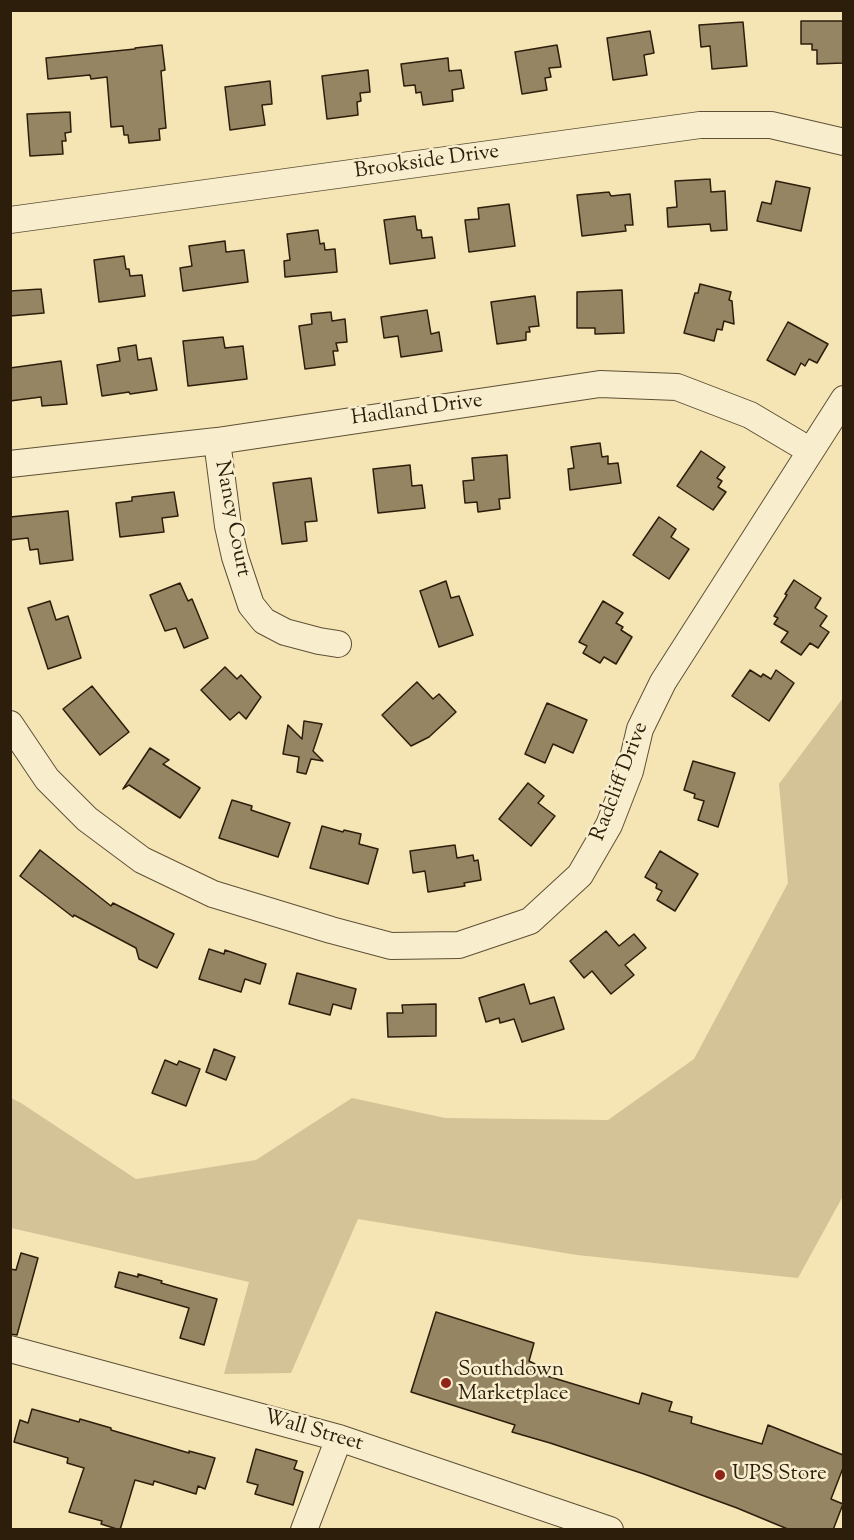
<!DOCTYPE html>
<html>
<head>
<meta charset="utf-8">
<style>
  body { margin:0 }
  #map { position:relative; width:854px; height:1540px; overflow:hidden; background:#f5e5b4; font-family:"Sorts Mill Goudy",serif }
  canvas { display:block }
  .frame { position:absolute; inset:0; border:12px solid #2c1e0b; pointer-events:none }
</style>
</head>
<body>
<div id="map">
<canvas width="854" height="1540"></canvas>
<div class="frame"></div>
</div>
<script>
const ctx = document.querySelector('canvas').getContext('2d');
ctx.lineJoin = 'round';
function paint(path, color) { ctx.fillStyle = color; ctx.fill(path, 'evenodd'); }
const poly = rows => new Path2D(rows.map(r => 'M' + r).join(''));
function strokePath(path, color, width, dash) { ctx.strokeStyle = color; ctx.lineWidth = width; ctx.lineCap = dash ? 'butt' : 'round'; ctx.setLineDash(dash || []); ctx.stroke(path); }
function drawText(font, color, halo, rows, align = 'center') {
  ctx.font = font + ' "Sorts Mill Goudy",serif'; ctx.lineWidth = 5; ctx.setLineDash([]); ctx.textBaseline = 'middle'; ctx.strokeStyle = halo; ctx.fillStyle = color; for (const [text, x, y, turn = 0] of rows) {
    ctx.save(); ctx.translate(x, y); ctx.rotate((+turn || 0) * Math.PI / 180); ctx.textAlign = isNaN(turn) ? turn : align; if (halo) ctx.strokeText(text, 0, 0); ctx.fillText(text, 0, 0); ctx.restore();
  }
}
paint(poly([
  [843,698,843,1196,798,1278,577,1255,358,1219,291,1373,224,1374,249,1282,11,1228,11,1098,21,1103,136,1179,256,1160,352,1098,445,1118,608,1120,694,1059,788,883,779,784]
]), '#d3c397');
const building = poly([
  [801,21,843,21,843,63,817,64,817,50,812,50,812,44,801,44,801,21],
  [743,22,747,66,712,69,710,46,701,47,699,25,743,22],
  [650,31,654,53,644,55,647,75,613,80,607,38,650,31],
  [162,45,165,70,161,71,166,128,159,129,160,140,129,143,128,135,124,135,123,126,111,127,107,77,91,79,90,75,48,79,46,58,135,49,135,48,162,45],
  [557,45,561,67,549,68,551,77,545,78,547,90,522,94,515,52,557,45],
  [448,58,449,71,461,70,464,88,452,90,453,101,423,105,421,92,416,93,415,85,404,86,401,64,448,58],
  [368,70,370,92,360,93,361,101,357,102,358,115,327,119,322,76,368,70],
  [270,81,272,104,262,105,265,125,230,130,225,87,270,81],
  [70,112,71,132,65,133,66,141,62,141,63,154,30,156,27,114,70,112],
  [710,179,711,192,725,191,727,230,711,231,710,224,668,227,667,208,677,207,675,181,710,179],
  [776,181,810,188,801,231,757,221,762,202,771,204,776,181],
  [609,192,611,196,630,194,633,225,625,225,626,231,582,236,577,195,609,192],
  [509,204,515,246,469,252,465,220,479,219,478,208,509,204],
  [415,216,417,230,421,230,422,238,432,237,435,258,390,264,384,220,415,216],
  [318,230,320,244,324,243,325,250,335,249,337,272,285,277,284,261,290,260,287,234,318,230],
  [225,241,226,252,244,250,248,282,183,291,180,268,192,266,189,246,225,241],
  [124,256,126,269,129,269,130,276,142,275,145,296,99,302,94,260,124,256],
  [700,284,731,292,729,300,732,301,734,324,724,321,722,330,717,329,714,341,684,333,695,293,698,293,700,284],
  [41,289,44,313,10,316,10,291,41,289],
  [622,290,624,333,595,334,595,328,577,328,577,292,622,290],
  [535,296,539,326,529,327,530,332,526,332,526,340,497,344,491,302,535,296],
  [427,310,431,334,439,332,442,351,401,357,398,336,384,338,381,317,427,310],
  [331,312,332,321,345,319,347,342,336,343,338,351,333,351,335,365,305,369,299,326,312,324,311,314,331,312],
  [788,322,828,344,817,363,809,359,805,366,801,363,795,375,767,360,788,322],
  [223,337,225,348,243,346,247,379,188,386,183,341,223,337],
  [136,345,138,360,151,358,157,390,130,394,129,392,102,396,97,365,120,361,118,348,136,345],
  [61,361,67,404,42,406,41,397,10,401,10,368,61,361],
  [600,443,602,457,608,456,608,464,618,463,621,483,570,490,568,469,574,468,571,447,600,443],
  [701,451,725,467,717,478,722,481,718,487,726,492,713,510,677,486,701,451],
  [507,455,510,498,499,499,500,509,478,512,477,502,465,503,463,481,474,480,472,458,507,455],
  [410,465,412,486,422,485,425,508,378,513,373,469,410,465],
  [311,478,317,521,305,522,307,541,282,544,273,483,311,478],
  [174,492,178,516,162,518,164,532,120,537,116,503,132,501,132,497,174,492],
  [68,511,73,560,40,564,38,549,30,550,28,538,10,540,10,517,68,511],
  [659,517,676,529,671,537,689,549,669,579,633,555,659,517],
  [794,580,821,598,815,608,827,616,820,626,829,632,818,648,810,643,801,655,781,642,788,632,774,624,778,618,774,616,787,595,785,594,794,580],
  [446,581,451,598,459,596,473,635,439,647,420,591,446,581],
  [180,583,188,601,192,599,208,638,184,648,176,628,165,631,150,595,180,583],
  [50,601,56,620,68,616,81,658,48,669,28,608,50,601],
  [603,601,623,613,616,623,623,627,621,630,632,637,616,664,604,657,600,663,583,653,587,646,579,642,603,601],
  [225,667,237,679,241,675,261,697,246,719,239,712,230,720,201,690,225,667],
  [750,670,761,677,763,674,771,679,776,670,794,683,769,721,732,696,750,670],
  [417,682,433,699,439,694,456,712,429,737,411,746,382,715,417,682],
  [92,686,129,732,100,755,63,709,92,686],
  [547,703,587,720,573,753,553,744,545,763,525,754,547,703],
  [304,721,322,724,313,751,323,761,311,759,306,774,297,772,299,757,283,754,288,725,302,739,304,721],
  [150,748,169,760,163,764,200,788,180,818,129,785,123,789,150,748],
  [693,761,735,773,718,827,698,820,704,801,694,798,695,794,684,790,693,761],
  [528,783,544,796,538,803,555,816,531,846,499,819,528,783],
  [232,800,252,806,251,810,290,823,278,857,219,838,232,800],
  [322,826,343,832,344,830,361,834,359,844,378,849,368,884,310,868,322,826],
  [455,845,457,858,473,855,474,861,478,860,481,880,464,883,465,886,428,892,425,871,413,873,410,851,455,845],
  [40,850,111,906,113,903,174,934,157,968,139,959,136,948,74,915,73,917,20,876,40,850],
  [660,851,698,874,675,911,657,900,662,891,656,888,657,884,645,877,660,851],
  [606,931,619,946,634,934,646,948,625,965,634,975,611,994,592,971,584,978,570,961,606,931],
  [209,949,224,954,225,950,266,964,260,984,245,979,241,992,199,979,209,949],
  [297,973,356,989,351,1009,333,1004,330,1015,289,1004,297,973],
  [524,984,530,1004,554,997,564,1029,522,1042,514,1019,500,1023,499,1018,486,1022,479,998,524,984],
  [436,1004,436,1036,388,1037,387,1013,403,1013,402,1005,436,1004],
  [214,1049,235,1057,226,1080,206,1072,214,1049],
  [165,1060,177,1065,179,1061,200,1069,186,1106,152,1093,165,1060],
  [21,1253,38,1258,17,1335,10,1334,10,1269,16,1270,21,1253],
  [119,1272,138,1277,138,1274,162,1281,161,1283,217,1299,204,1345,180,1338,189,1308,115,1287,119,1272],
  [436,1312,534,1343,529,1361,535,1364,534,1372,639,1404,642,1393,672,1402,669,1411,692,1417,691,1423,762,1444,768,1425,843,1455,843,1468,831,1499,843,1504,833,1530,790,1530,737,1508,644,1474,550,1443,512,1432,515,1425,411,1392,436,1312],
  [32,1409,79,1422,80,1419,111,1428,111,1430,189,1453,189,1451,215,1458,205,1489,198,1486,196,1494,154,1481,153,1485,135,1480,120,1530,101,1524,102,1521,69,1512,84,1468,67,1463,68,1458,14,1442,20,1420,28,1423,32,1409],
  [256,1449,297,1461,294,1469,303,1472,293,1505,255,1494,258,1485,247,1482,256,1449]
]);
paint(building, '#958563');
strokePath(building, '#2c1e0b', 1.5);
const minor = poly([
  [10,220,700,125,771,125,844,142],
  [217,441,228,526,235,557,251,605,264,621,285,632,319,641,338,644],
  [10,464,217,441,600,384,677,387,750,415,809,450],
  [10,724,47,779,87,819,142,860,213,894,331,930,391,946,459,945,530,921,580,875,609,825,630,771,640,729,663,682,844,399],
  [10,1349,339,1438,610,1530],
  [304,1530,339,1438]
]);
strokePath(minor, '#5e5035', 28);
strokePath(minor, '#f8eece', 26);
for (const [x, y, r, color] of [
  [446,1383,6,"#8f2418"],
  [720,1475,6,"#8f2418"]
]) { const dot = new Path2D(); dot.arc(x, y, r, 0, 2 * Math.PI); ctx.fillStyle = color; ctx.fill(dot); strokePath(dot, '#f8eece', 2); }
drawText('21px', '#2c1e0b', '#f8eece', [
  ["Brookside Drive",427,163,-8],
  ["Hadland Drive",417,411,-8],
  ["Nancy Court",231,519,79],
  ["Radcliff Drive",621,782,-69],
  ["Wall Street",313,1432,16]
]);
drawText('21px', '#2c1e0b', '#f8eece', [
  ["Southdown",458,1371],
  ["Marketplace",458,1395],
  ["UPS Store",732,1475]
], 'left');
</script>
</body>
</html>
